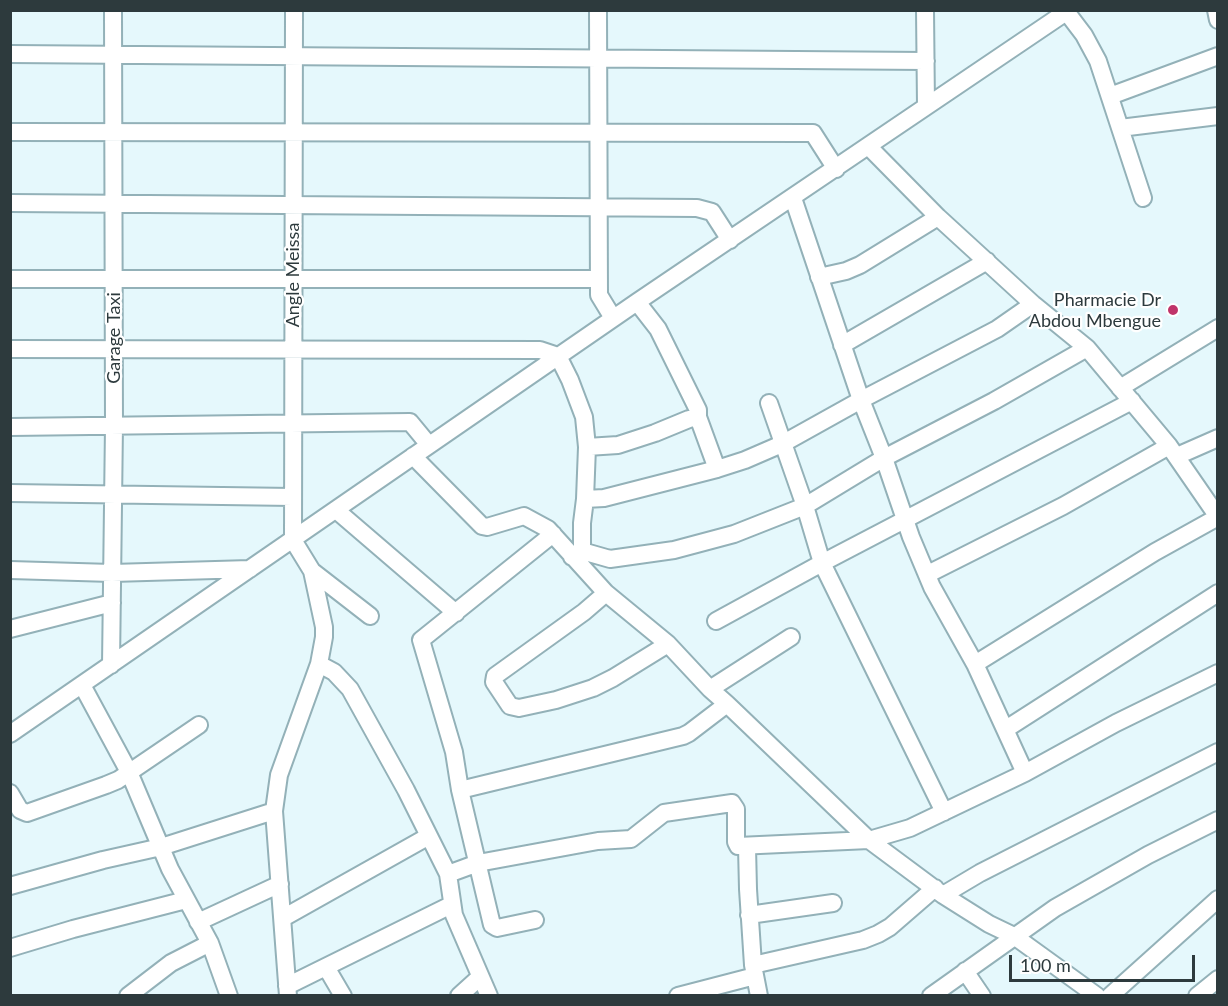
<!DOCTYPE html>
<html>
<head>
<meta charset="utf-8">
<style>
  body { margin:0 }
  #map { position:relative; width:1228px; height:1006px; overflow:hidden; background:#e5f8fc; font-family:Lato,sans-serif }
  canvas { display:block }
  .frame { position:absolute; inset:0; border:12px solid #2d3a3d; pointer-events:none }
  .scale { position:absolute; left:1009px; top:955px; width:186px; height:27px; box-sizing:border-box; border:3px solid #2d3a3d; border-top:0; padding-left:8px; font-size:18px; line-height:21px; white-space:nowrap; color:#2d3a3d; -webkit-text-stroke:4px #fff; paint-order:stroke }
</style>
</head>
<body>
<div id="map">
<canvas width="1228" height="1006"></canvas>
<div class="frame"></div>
<div class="scale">100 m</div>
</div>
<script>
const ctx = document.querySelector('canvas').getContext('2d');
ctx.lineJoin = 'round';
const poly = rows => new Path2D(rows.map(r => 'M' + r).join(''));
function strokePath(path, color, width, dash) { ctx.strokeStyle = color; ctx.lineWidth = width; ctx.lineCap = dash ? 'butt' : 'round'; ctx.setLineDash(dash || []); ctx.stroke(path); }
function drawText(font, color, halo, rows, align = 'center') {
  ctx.font = font + ' Lato,sans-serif'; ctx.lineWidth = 4.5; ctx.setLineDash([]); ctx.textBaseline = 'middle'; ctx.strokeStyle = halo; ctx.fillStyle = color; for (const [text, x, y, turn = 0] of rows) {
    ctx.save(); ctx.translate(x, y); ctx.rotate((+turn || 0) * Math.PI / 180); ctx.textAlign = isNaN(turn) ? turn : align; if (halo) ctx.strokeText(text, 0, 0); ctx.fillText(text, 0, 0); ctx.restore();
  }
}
const minor = poly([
  [598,10,599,295,613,318],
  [925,10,926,106],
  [1065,10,1084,35,1098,61,1143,198],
  [1216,10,1218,20],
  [10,54,926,61],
  [1110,96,1218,56],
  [1120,128,1218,116],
  [10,132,813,133,836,169],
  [869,147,938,217,1033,304,1087,348,1169,446,1218,517],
  [793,198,861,400,884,458,911,537,932,587,975,664,1025,773],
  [10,203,697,208,712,212,730,240],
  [819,277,846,271,860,265,938,217],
  [10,279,599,279],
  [637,302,658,329,698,410,698,417],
  [842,345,987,261],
  [10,349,540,350,558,356,570,380,584,417,587,447,585,499],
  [1120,388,1218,328],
  [769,403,805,506,822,563,944,812],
  [10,427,410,422,429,445],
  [587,447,618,445,655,433,689,419,698,417,717,469],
  [413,456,482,526,487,527,524,516,548,529,606,593,668,644,710,689,727,704,869,840,943,895,989,924,1014,936,1097,996],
  [1177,456,1218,438],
  [10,493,293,497],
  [336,510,456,613],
  [582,551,582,523,585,499,604,498,717,469,745,460,782,444,861,400,997,329,1033,304],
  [572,557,582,551,610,559,674,550,734,534,805,506,884,458,994,401,1087,348],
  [10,570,112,573,250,569],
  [312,571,370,616],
  [928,574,1063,506,1169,446],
  [606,593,584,612,495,676,494,682,510,706,519,708,556,700,593,688,613,678,668,644],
  [716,621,822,563,1132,401],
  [10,629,112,603],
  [319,664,334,672,350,689,406,790,448,874,454,915,489,996],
  [975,664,1155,552,1218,517],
  [111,665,114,425,113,10],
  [82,685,129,772,170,869,210,943,229,996],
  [710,689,791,637],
  [1006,729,1218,593],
  [10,734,637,302,1069,10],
  [460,790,683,736,689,733,727,704],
  [10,793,20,810,27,813,106,785,118,780,199,725],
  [747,847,748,889,753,965,759,996],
  [448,874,478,863,598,841,631,839,664,813,732,803,736,809,736,842,738,846,869,840,910,828,1025,773,1116,723,1218,673],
  [10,886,103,860,161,847,274,811],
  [943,895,980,873,1218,752],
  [749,915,833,903],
  [283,918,429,836],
  [535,920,497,928,492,925,460,790,454,752,421,640,553,534],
  [198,922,280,884],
  [10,948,73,929,186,900],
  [753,965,863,940,878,934,890,927,935,888],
  [326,967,343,996],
  [965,971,982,996],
  [287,986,451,905],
  [128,996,171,963,210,943],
  [288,996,274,811,279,775,319,664,324,637,324,627,312,571,293,540,294,10],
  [459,996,480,977],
  [678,996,755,976],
  [931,996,1055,908,1148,855,1218,820],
  [1110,996,1218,899],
  [1197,996,1218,979]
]);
strokePath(minor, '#93b1b8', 20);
strokePath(minor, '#fff', 16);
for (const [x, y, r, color] of [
  [1173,310,6,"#c0346a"]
]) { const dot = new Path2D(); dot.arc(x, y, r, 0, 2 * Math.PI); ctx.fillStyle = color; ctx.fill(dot); strokePath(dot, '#fff', 2); }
drawText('18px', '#2d3a3d', '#fff', [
  ["Angle Meissa",293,275,-90],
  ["Garage Taxi",114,338,-90]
]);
drawText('18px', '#2d3a3d', '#fff', [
  ["Pharmacie Dr",1161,300],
  ["Abdou Mbengue",1161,321]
], 'right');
</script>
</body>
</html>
